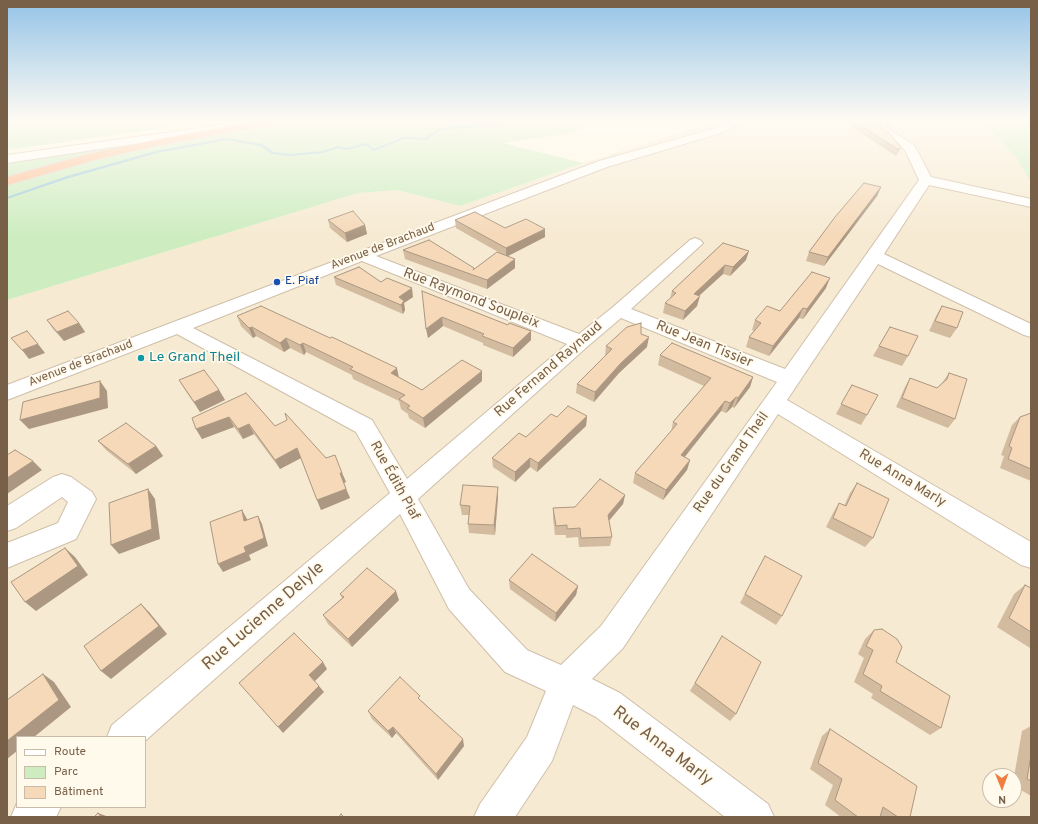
<!DOCTYPE html>
<html>
<head>
<meta charset="utf-8">
<style>
  body { margin:0 }
  #map { position:relative; width:1038px; height:824px; overflow:hidden; background:#fef7e4; font-family:Overpass,sans-serif }
  canvas { display:block }
  .frame { position:absolute; inset:0; border:8px solid #785f47; pointer-events:none }
  .legend { position:absolute; left:16px; top:736px; width:130px; height:72px; box-sizing:border-box; background:#fffaec; border:1px solid #c9bcaa; margin:0; padding:5px 7px; list-style:none; font-size:12px; color:#785f47 }
  .legend li { display:flex; align-items:center; gap:8px; height:20px }
  .legend b { width:20px; border:1px solid #c9bcaa }
  .north { position:absolute; left:982px; top:768px; width:40px; height:40px; box-sizing:border-box; background:#fffaec; border:1px solid #c9bcaa; border-radius:50%; rotate:179deg; font-size:11px; font-weight:700; line-height:16px; text-align:center; color:#785f47 }
  .north::after { content:''; display:block; margin:auto; width:14px; height:18px; background:#f07e40; clip-path:polygon(50% 0,100% 100%,50% 72%,0 100%) }
</style>
</head>
<body>
<div id="map">
<canvas width="1038" height="824"></canvas>
<div class="frame"></div>
<ul class="legend">
<li><b style="height:5px;background:#fff"></b>Route</li>
<li><b style="height:11px;background:#cdedc1"></b>Parc</li>
<li><b style="height:11px;background:#f5d9b9"></b>Bâtiment</li>
</ul>
<div class="north">N</div>
</div>
<script>
const ctx = document.querySelector('canvas').getContext('2d');
ctx.lineJoin = 'round';
function paint(path, color) { ctx.fillStyle = color; ctx.fill(path, 'evenodd'); }
const poly = rows => new Path2D(rows.map(r => 'M' + r).join(''));
function strokePath(path, color, width, dash) { ctx.strokeStyle = color; ctx.lineWidth = width; ctx.lineCap = dash ? 'butt' : 'round'; ctx.setLineDash(dash || []); ctx.stroke(path); }
function drawText(font, color, halo, rows, align = 'center') {
  ctx.font = font + ' Overpass,sans-serif'; ctx.lineWidth = 3.5; ctx.setLineDash([]); ctx.textBaseline = 'middle'; ctx.strokeStyle = halo; ctx.fillStyle = color; for (const [text, x, y, turn = 0] of rows) {
    ctx.save(); ctx.translate(x, y); ctx.rotate((+turn || 0) * Math.PI / 180); ctx.textAlign = isNaN(turn) ? turn : align; if (halo) ctx.strokeText(text, 0, 0); ctx.fillText(text, 0, 0); ctx.restore();
  }
}
paint(poly([
  [720,120,963,120,984,123,1017,159,1031,183,1031,817,7,817,7,300,358,193,397,190,460,206,583,163],
  [17,737,145,737,145,807,17,807],
  [990,776,1014,776,1014,800,990,800]
]), '#f6ead2');
paint(poly([
  [17,120,221,120,7,150,7,126],
  [308,120,609,120,567,134,503,143,583,163,460,206,397,190,358,193,7,300,7,163],
  [963,120,1031,120,1031,183,1017,159,984,123]
]), '#cdedc1');
paint(poly([
  [502,120,505,120,498,126,442,129,427,140,404,139,374,151,366,145,347,150,338,148,323,153,290,156,272,154,260,146,227,140,157,153,69,178,7,199,7,197,67,176,156,151,227,138,262,144,274,152,290,154,323,151,338,146,347,148,367,143,374,149,404,137,425,138,441,127,497,124,502,120]
]), '#9ccadc');
const minor = poly([
  [731,120,746,120,721,133,607,167,376,256,579,334,613,307,690,240,695,238,700,240,703,243,700,246,631,309,785,369,919,180,905,150,861,120,874,120,914,145,931,177,1031,199,1031,207,929,185,884,254,1031,324,1031,337,1024,335,878,264,787,400,1031,542,1031,568,1021,565,778,414,623,648,592,679,620,693,768,804,774,817,725,817,596,717,573,705,552,761,515,817,474,817,480,804,527,737,546,691,505,672,449,609,400,514,145,741,145,737,107,737,112,725,390,493,356,432,177,334,7,400,7,385,599,161,713,129,731,120],
  [362,261,567,344,407,479,372,420,193,328,362,261],
  [621,318,777,382,601,626,561,665,527,650,469,589,418,499,588,346,621,318],
  [62,474,71,477,92,492,96,499,76,539,7,568,7,543,58,523,68,502,62,497,16,528,7,531,7,506,53,477,62,474],
  [17,803,17,807,61,807,56,817,11,817,17,803]
]);
const tertiary = poly([
  [235,123,240,126,239,128,7,163,7,155,235,123]
]);
const motorway = poly([
  [7,120,13,120,11,123,7,124,7,120],
  [261,120,286,120,281,123,155,146,98,159,7,185,7,177,92,153,155,140,261,120]
]);
strokePath(minor, '#d0bfa9', 2);
strokePath(tertiary, '#d0bfa9', 2);
strokePath(motorway, '#dfd9d3', 2);
paint(minor, '#fff');
paint(tertiary, '#fff');
paint(motorway, '#fcbe96');
paint(poly([
  [841,120,871,120,901,147,898,153,896,156],
  [877,120,893,120,890,128],
  [881,187,877,196,824,266,806,261,809,252],
  [328,220,365,225,367,234,347,242,330,228],
  [455,220,505,228,545,237,508,256,515,268,487,289,405,259,403,250,474,269,500,253,456,228],
  [723,243,746,260,730,276,723,274,699,296,697,306,683,320,663,313,665,303,670,299,672,291],
  [334,277,381,282,413,297,404,303,405,310,403,314,336,285],
  [826,288,803,319,799,318,769,356,746,347,749,337,754,331,752,330,755,320,780,311],
  [422,291,508,325,531,331,531,340,513,357,483,345,483,343,443,326,428,338],
  [942,306,957,328,950,338,929,331,936,316],
  [237,316,399,377,422,390,482,381,425,428,409,418,408,414,401,409,399,401,353,379,352,375,306,352,304,355,290,348,284,352,256,336,253,338,241,326],
  [47,320,79,323,85,332,64,341,53,329],
  [890,327,908,356,902,366,873,356],
  [641,334,647,347,619,373,594,402,576,393,577,384,605,356,606,346],
  [660,355,753,377,750,387,734,408,732,407,726,413,721,411,685,457,690,460,687,470,663,500,633,483,635,473,671,432,673,422,704,386,658,365],
  [949,373,955,419,948,428,896,407,905,387,910,378,937,388,942,383],
  [179,380,219,390,225,400,200,412,185,390],
  [852,385,867,415,861,425,836,414],
  [246,393,275,426,326,458,342,473,346,482,344,483,350,498,321,510,301,458,280,469,254,434,243,439,234,427,202,439,196,429],
  [1031,413,1031,481,1000,468,1004,456,1001,455,1012,425,1020,417],
  [587,416,586,426,537,472,530,467,515,482,493,467,492,458,526,437,557,417],
  [98,441,156,446,163,456,136,474,106,450],
  [857,483,873,538,865,547,826,527,833,513,839,503,844,506,850,493],
  [625,495,623,504,609,521,612,537,610,546,579,547,578,537,566,538,566,535,555,535,553,518,553,508,575,507],
  [498,496,495,535,469,533,468,524,469,515,462,515,460,505],
  [765,556,782,616,776,625,740,603],
  [509,580,578,586,576,595,555,622,510,589],
  [1025,585,1031,588,1031,647,1030,648,997,627,1014,594],
  [340,594,399,600,352,647,328,624,323,615,342,598],
  [874,630,896,662,941,728,930,735,871,698,873,694,854,682,864,658,858,654,865,639],
  [722,636,736,714,730,721,690,691],
  [422,701,464,746,438,780,396,733,392,738,372,719,368,711],
  [1031,726,1031,796,1014,786,1014,777,1022,731],
  [830,729,910,817,841,817,825,805,833,785,810,769,822,736]
]), '#d3bb9f');
paint(poly([
  [881,187,877,196,824,266,828,257],
  [365,225,367,234,347,242,345,233],
  [545,229,545,237,506,257,506,248],
  [749,251,746,260,730,276,733,267],
  [515,259,515,268,487,289,487,280],
  [725,265,723,274,691,303,694,294],
  [830,278,826,288,803,319,807,309],
  [412,288,413,297,404,303,405,310,403,314,401,305,399,297],
  [700,296,697,306,683,320,685,311],
  [803,308,799,318,769,356,773,346],
  [442,317,443,326,428,338,426,329],
  [79,323,85,332,64,341,57,332],
  [252,327,256,336,253,338,249,328],
  [531,331,531,340,513,357,513,348],
  [649,337,647,347,619,373,594,402,595,392,621,363],
  [286,338,290,348,284,352,280,343],
  [303,343,306,352,304,355,300,345],
  [38,344,45,353,29,359,22,350],
  [397,368,399,378,391,373],
  [482,371,482,381,425,428,423,418],
  [753,377,750,387,734,408,738,398],
  [100,381,107,391,108,408,29,429,20,420],
  [219,390,225,400,200,412,194,402],
  [736,397,732,407,726,413,730,403],
  [725,401,721,411,678,465,681,455],
  [587,416,586,426,537,472,538,463],
  [229,417,234,427,202,439,196,429],
  [249,424,254,434,243,439,238,429],
  [156,446,163,456,136,474,128,464],
  [297,448,301,458,280,469,275,460],
  [530,458,530,467,515,482,515,472],
  [690,460,687,470,663,500,666,490],
  [33,461,42,470,7,494,7,478],
  [340,473,342,473,346,482,343,483],
  [498,487,498,496,495,535,494,525],
  [148,489,155,499,160,539,119,554,111,545],
  [346,489,350,498,321,510,317,500],
  [625,495,623,504,606,524,608,515],
  [242,510,247,519,249,529,244,521],
  [258,516,262,524,268,546,249,555,251,560,223,572,218,564,244,547],
  [65,548,75,557,88,575,36,611,25,602],
  [578,586,576,595,555,622,556,613],
  [396,591,399,600,352,647,348,639],
  [141,604,149,612,167,634,111,679,101,671],
  [323,662,327,669,314,682,309,675],
  [43,674,54,682,71,707,34,737,17,737,17,751,7,759,7,741],
  [319,686,324,692,283,733,278,727],
  [393,727,396,733,392,738,388,731],
  [463,739,464,746,438,780,436,774],
  [98,813,109,817,101,817]
]), '#ac9882');
const building = poly([
  [852,120,871,120,889,133,901,147,899,150,852,120],
  [864,183,881,187,828,257,809,252,835,217,864,183],
  [353,211,365,225,345,233,328,220,353,211],
  [475,212,505,228,526,219,545,229,506,248,455,220,475,212],
  [429,240,474,268,473,270,497,252,515,259,487,280,403,250,429,240],
  [723,243,749,251,733,267,725,265,694,294,700,296,685,311,665,303,676,293,672,291,723,243],
  [359,267,381,282,387,278,412,288,399,297,404,301,401,305,334,277,359,267],
  [812,272,830,278,807,309,803,308,773,346,749,337,761,323,755,320,767,306,780,311,812,272],
  [422,291,508,325,509,323,531,331,513,348,482,336,484,334,442,317,426,329,422,291],
  [261,306,330,338,332,337,397,368,391,373,422,390,462,360,482,371,423,418,407,408,410,406,399,399,405,395,350,369,353,367,303,343,300,345,286,338,280,343,252,327,249,328,237,316,261,306],
  [942,306,963,312,957,328,935,321,942,306],
  [68,311,79,323,57,332,47,320,68,311],
  [641,323,641,334,649,337,621,363,595,392,577,384,612,349,606,346,627,327,641,323],
  [890,327,918,336,908,356,879,346,890,327],
  [27,331,38,344,22,350,11,338,27,331],
  [672,343,753,377,738,398,736,397,730,403,725,401,681,455,690,460,666,490,635,473,677,424,673,422,711,378,660,355,672,343],
  [204,370,219,390,194,402,179,380,204,370],
  [949,373,967,379,955,419,902,398,910,378,937,388,947,379,949,373],
  [100,381,100,398,20,420,23,402,100,381],
  [852,385,878,395,867,415,841,404,852,385],
  [246,393,275,426,287,420,285,413,326,458,335,455,342,473,340,473,346,489,317,500,297,448,275,460,249,424,238,429,229,417,196,429,192,418,246,393],
  [568,406,587,416,538,463,530,458,515,472,492,458,519,433,526,437,551,414,557,417,568,406],
  [1031,413,1031,469,1008,459,1012,448,1009,446,1020,417,1031,413],
  [126,423,156,446,128,464,98,441,126,423],
  [15,450,33,461,7,478,7,455,15,450],
  [600,479,625,495,608,515,612,537,581,538,580,528,567,529,567,525,556,526,553,508,575,507,600,479],
  [857,483,889,499,873,538,833,518,839,503,846,506,857,483],
  [463,485,498,487,494,525,468,524,470,506,460,505,463,485],
  [148,489,152,529,111,545,109,503,148,489],
  [242,510,244,521,258,516,264,538,244,547,246,552,218,564,210,522,242,510],
  [65,548,78,566,25,602,11,582,65,548],
  [532,554,578,586,556,613,509,580,532,554],
  [765,556,802,576,782,616,745,594,765,556],
  [367,568,396,591,348,639,323,615,344,597,340,594,367,568],
  [1025,585,1031,588,1031,632,1009,618,1025,585],
  [141,604,159,626,101,671,84,646,141,604],
  [882,629,897,639,902,647,896,662,950,696,941,728,880,691,882,686,863,674,873,650,866,646,874,630,882,629],
  [294,633,323,662,309,675,319,686,278,727,239,683,294,633],
  [722,636,761,662,736,714,695,683,722,636],
  [43,674,59,700,7,741,7,700,43,674],
  [400,677,420,696,418,698,463,739,436,774,393,727,388,731,368,711,400,677],
  [830,729,917,786,910,817,898,817,883,807,880,817,858,817,835,800,842,779,818,763,830,729],
  [1031,755,1031,781,1027,779,1031,755],
  [98,813,101,817,94,817,98,813],
  [341,814,344,817,339,817,341,814]
]);
paint(building, '#f5d9b9');
strokePath(building, '#ac9882', 1);
const sky = ctx.createLinearGradient(0, 0, 0, 236);
sky.addColorStop(0, '#94c4e8');
sky.addColorStop(0.51, '#fffbf3');
sky.addColorStop(1, '#fffbf300');
ctx.fillStyle = sky;
ctx.fillRect(0, 0, 1038, 236);
for (const [x, y, r, color] of [
  [277,282,4,"#1a4fb4"],
  [141,358,4,"#0f9aa8"]
]) { const dot = new Path2D(); dot.arc(x, y, r, 0, 2 * Math.PI); ctx.fillStyle = color; ctx.fill(dot); strokePath(dot, '#fffaec', 1.5); }
drawText('12px', '#785f47', '#fffaec', [
  ["Avenue de Brachaud",383,247,-21],
  ["Avenue de Brachaud",81,364,-21]
]);
drawText('12px', '#164399', '#fffaec', [
  ["E. Piaf",285,282]
], 'left');
drawText('14px', '#785f47', '#fffaec', [
  ["Rue Raymond Soupleix",471,299,21],
  ["Rue Jean Tissier",704,345,22],
  ["Rue Fernand Raynaud",549,370,-41],
  ["Rue du Grand Theil",732,463,-55],
  ["Rue Anna Marly",902,479,31],
  ["Rue Édith Piaf",394,481,61]
]);
drawText('14px', '#0d838f', '#fffaec', [
  ["Le Grand Theil",149,358]
], 'left');
drawText('17px', '#785f47', '#fffaec', [
  ["Rue Lucienne Delyle",264,617,-41],
  ["Rue Anna Marly",662,747,37]
]);
</script>
</body>
</html>
